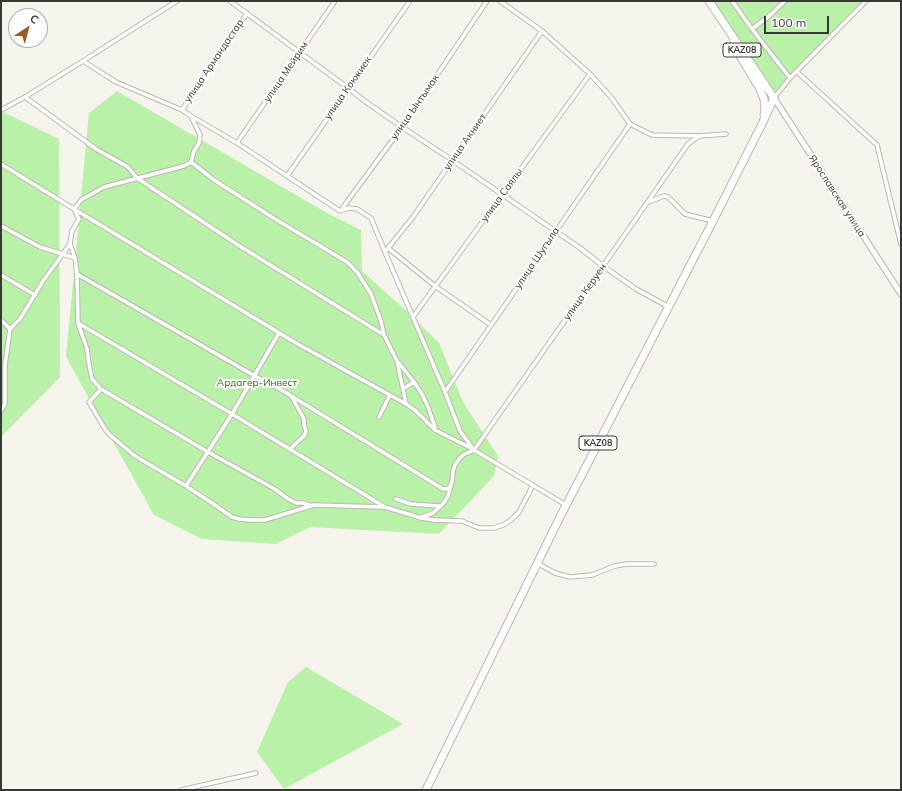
<!DOCTYPE html>
<html>
<head>
<meta charset="utf-8">
<style>
  body { margin:0 }
  #map { position:relative; width:902px; height:791px; overflow:hidden; background:#f6f4ed; font-family:Mulish,sans-serif }
  canvas { display:block }
  .frame { position:absolute; inset:0; border:2px solid #383835; pointer-events:none }
  .north { position:absolute; left:8px; top:8px; width:40px; height:40px; box-sizing:border-box; background:#fff; border:1px solid #afafae; border-radius:50%; rotate:36deg; font-size:11px; font-weight:700; line-height:16px; text-align:center; color:#383835 }
  .north::after { content:''; display:block; margin:auto; width:14px; height:18px; background:#985e1d; clip-path:polygon(50% 0,100% 100%,50% 72%,0 100%) }
  .scale { position:absolute; left:764px; top:16px; width:65px; height:18px; box-sizing:border-box; border:2px solid #383835; border-top:0; padding-left:5px; font-size:12px; line-height:14px; white-space:nowrap; color:#383835; -webkit-text-stroke:3px #fff; paint-order:stroke }
</style>
</head>
<body>
<div id="map">
<canvas width="902" height="791"></canvas>
<div class="frame"></div>
<div class="north">С</div>
<div class="scale">100 m</div>
</div>
<script>
const ctx = document.querySelector('canvas').getContext('2d');
ctx.lineJoin = 'round';
function paint(path, color) { ctx.fillStyle = color; ctx.fill(path, 'evenodd'); }
const poly = rows => new Path2D(rows.map(r => 'M' + r).join(''));
function strokePath(path, color, width, dash) { ctx.strokeStyle = color; ctx.lineWidth = width; ctx.lineCap = dash ? 'butt' : 'round'; ctx.setLineDash(dash || []); ctx.stroke(path); }
function drawText(font, color, halo, rows, align = 'center') {
  ctx.font = font + ' Mulish,sans-serif'; ctx.lineWidth = 4; ctx.setLineDash([]); ctx.textBaseline = 'middle'; ctx.strokeStyle = halo; ctx.fillStyle = color; for (const [text, x, y, turn = 0] of rows) {
    ctx.save(); ctx.translate(x, y); ctx.rotate((+turn || 0) * Math.PI / 180); ctx.textAlign = isNaN(turn) ? turn : align; if (halo) ctx.strokeText(text, 0, 0); ctx.fillText(text, 0, 0); ctx.restore();
  }
}
paint(poly([
  [713,1,869,1,800,70,777,98],
  [117,91,327,213,361,230,362,271,413,317,439,343,463,402,498,456,494,476,439,534,310,527,276,544,202,539,154,515,66,357,89,113],
  [1,111,59,139,60,377,1,437],
  [306,667,403,724,284,789,257,752,288,682]
]), '#b8f1a7');
const street = poly([
  [230,1,348,88,366,102,402,127,452,160,580,248,603,266,636,289,669,307],
  [500,1,542,31,590,74,611,97,630,124,652,135,699,136,726,134],
  [732,1,752,29,790,78],
  [752,29,768,17,785,1],
  [83,61,177,1],
  [796,71,877,145,901,244],
  [25,97,96,149,128,167,137,178,238,245,384,335],
  [774,98,790,78,866,1],
  [1,110,25,97,83,61,116,82,182,110,191,116,237,143,340,211,349,208,357,209,371,218,385,252,445,392,460,431,474,450,566,505],
  [182,110,247,13],
  [191,116,200,135,199,143,194,151,191,162,214,180,275,219,347,262,357,272,371,294,381,321,384,335,397,361,406,404],
  [237,143,335,1],
  [1,164,74,209,81,200,104,187,184,166,191,162],
  [287,176,410,1],
  [648,202,664,196,668,197,685,214,713,221],
  [341,210,402,127,487,1],
  [1,226,40,247,75,258],
  [388,248,435,286,491,325],
  [385,252,413,217,542,31],
  [77,274,255,376,280,389,443,489,446,489,449,488,452,482,453,471,455,465,459,459,463,455,474,450,603,266,688,144,699,136],
  [1,275,35,295],
  [413,317,590,74],
  [1,320,10,329,5,365,5,404,1,411],
  [78,323,77,274,75,258,70,244,72,231,79,219,74,209,296,343,406,404,416,411,435,430,473,449],
  [10,329,20,319,43,281,70,244],
  [398,362,414,382],
  [101,389,89,402,105,429,110,435,135,456,186,486,212,503,232,517,239,519,250,520,265,520,314,505,384,507],
  [403,389,414,382,422,394,428,407,435,427],
  [445,392,630,124],
  [379,417,390,395],
  [290,449,304,436,305,434,306,431,304,425,304,419,292,397],
  [186,486,232,414,279,333],
  [396,499,411,504,439,506],
  [312,506,303,503,296,503,290,500,273,488,208,452,101,389,92,379,89,364,87,349,78,323,232,414,385,507,421,518,434,520,462,521,479,528,494,528,503,525,511,520,519,512,533,485],
  [422,517,433,513,443,504,448,496,451,485],
  [537,563,555,573,570,577,592,575,615,566,627,564,654,564],
  [181,790,256,773]
]);
const secondary = poly([
  [774,98,901,294]
]);
const highway = poly([
  [734,41,737,51,760,89,764,99,765,110,764,115],
  [426,790,560,517,713,221,762,124,774,98,709,1]
]);
strokePath(street, '#bab8b1', 5.5);
strokePath(secondary, '#bab8b1', 7);
strokePath(highway, '#bab8b1', 9);
strokePath(street, '#fff', 3.5);
strokePath(secondary, '#fff', 5);
strokePath(highway, '#fff', 7);
for (const [x, y, w] of [
  [742,50,38],
  [598,443,38]
]) { const box = new Path2D(); box.roundRect(x - w / 2, y - 7, w, 14, 3); ctx.fillStyle = '#fff'; ctx.fill(box); strokePath(box, '#383835', 1); }
drawText('bold 9px', '#383835', null, [
  ["KAZ08",742,50],
  ["KAZ08",598,443]
]);
drawText('10px', '#383835', '#fff', [
  ["улица Армандастар",214,61,-56],
  ["улица Мейрим",286,72,-56],
  ["улица Кокжиек",348,88,-55],
  ["улица Ынтымак",415,107,-55],
  ["улица Акниет",465,142,-55],
  ["улица Саялы",502,195,-54],
  ["Ярославская улица",837,196,57],
  ["улица Шугыла",537,258,-56],
  ["улица Керуен",585,292,-55]
]);
drawText('10px', '#30651d', '#fff', [
  ["Ардагер-Инвест",257,383]
]);
</script>
</body>
</html>
